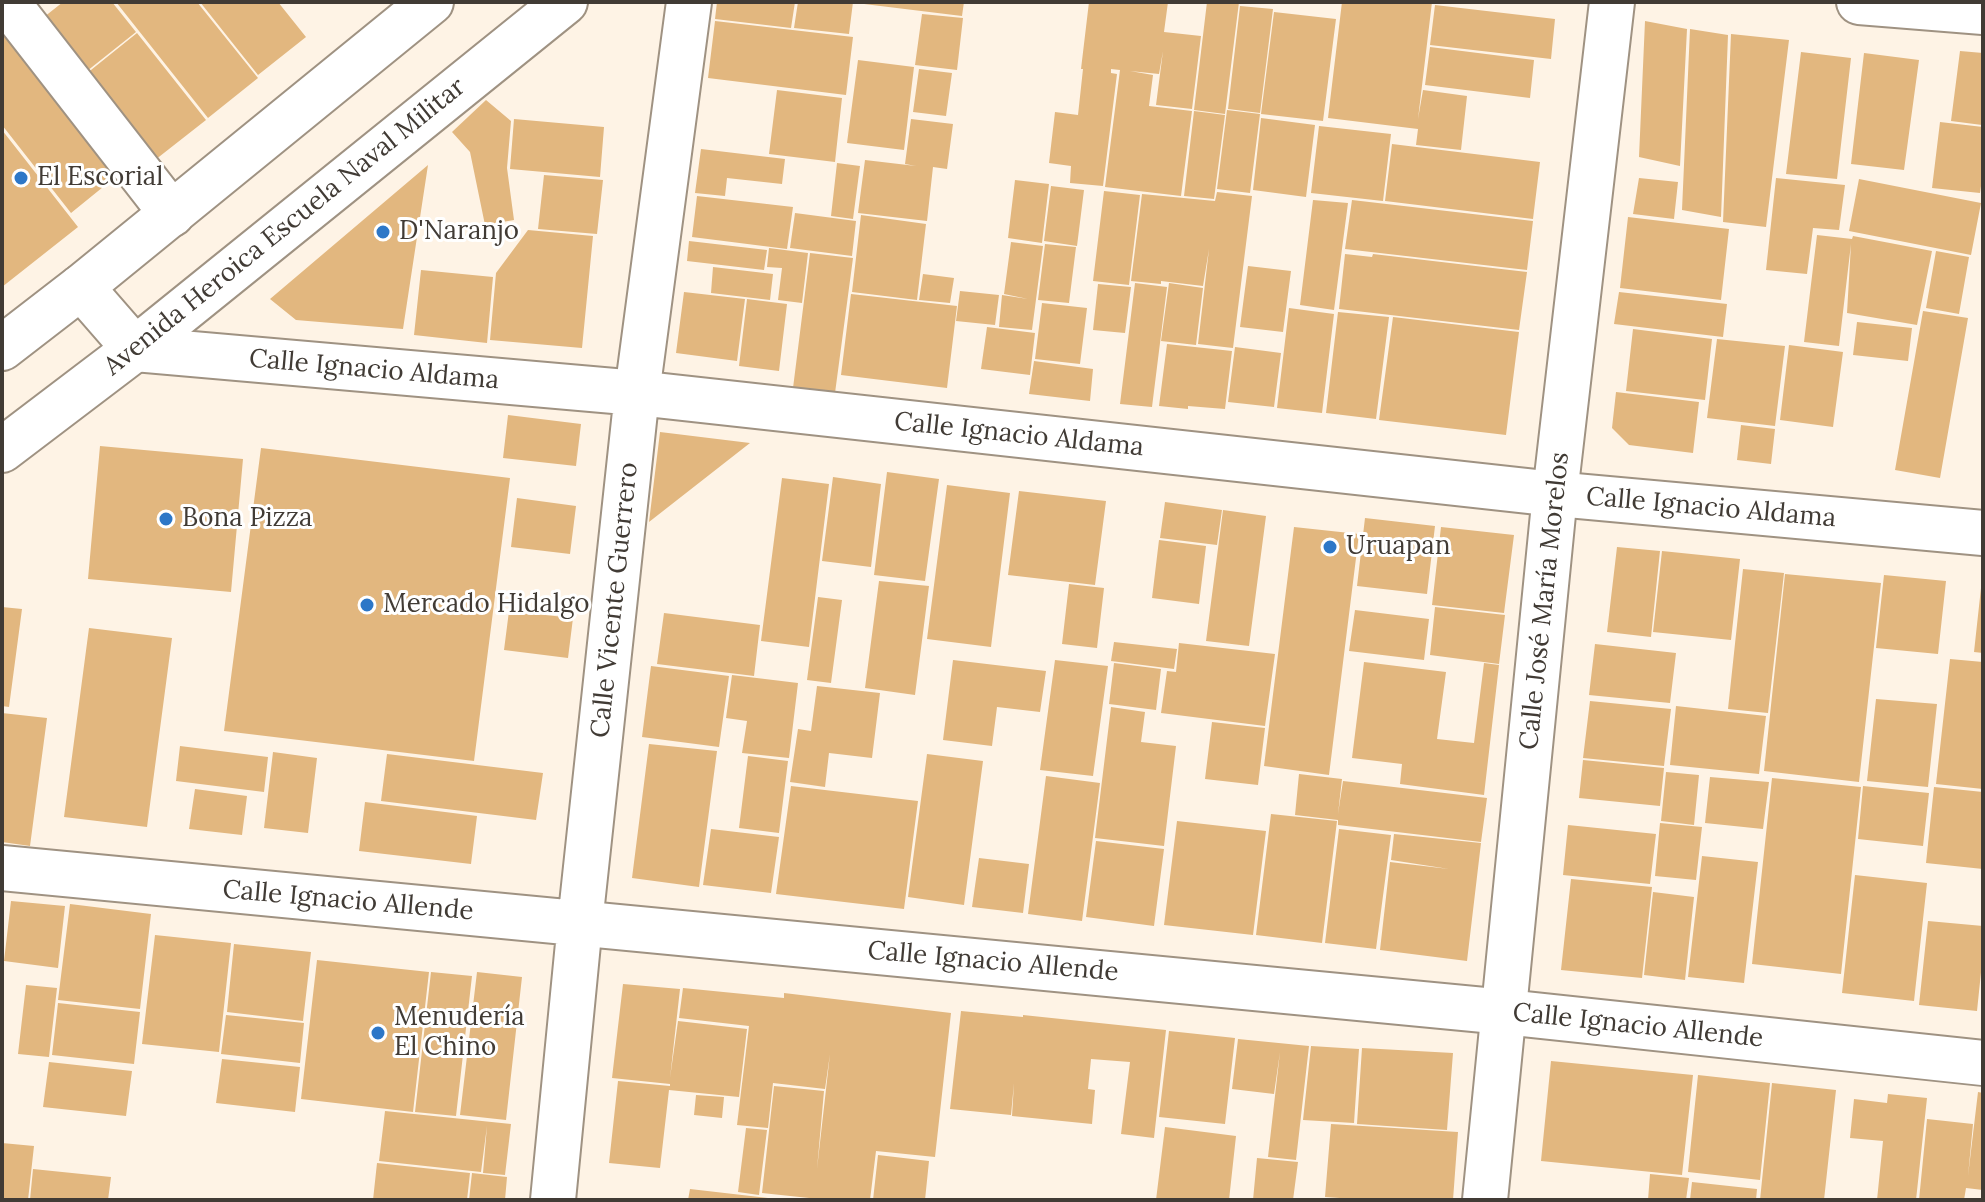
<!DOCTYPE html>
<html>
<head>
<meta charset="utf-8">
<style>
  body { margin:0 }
  #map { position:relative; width:1985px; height:1202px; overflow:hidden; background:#fef3e5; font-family:Lora,serif }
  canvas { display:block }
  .frame { position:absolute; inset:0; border:4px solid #413b35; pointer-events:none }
</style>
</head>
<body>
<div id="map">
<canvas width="1985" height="1202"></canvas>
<div class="frame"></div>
</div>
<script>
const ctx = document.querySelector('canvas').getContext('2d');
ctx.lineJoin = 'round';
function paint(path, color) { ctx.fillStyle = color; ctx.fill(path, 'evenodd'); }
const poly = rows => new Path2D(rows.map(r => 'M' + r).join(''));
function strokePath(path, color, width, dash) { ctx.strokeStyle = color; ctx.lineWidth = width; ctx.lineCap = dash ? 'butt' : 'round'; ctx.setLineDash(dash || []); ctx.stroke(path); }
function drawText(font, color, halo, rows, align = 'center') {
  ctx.font = font + ' Lora,serif'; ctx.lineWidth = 6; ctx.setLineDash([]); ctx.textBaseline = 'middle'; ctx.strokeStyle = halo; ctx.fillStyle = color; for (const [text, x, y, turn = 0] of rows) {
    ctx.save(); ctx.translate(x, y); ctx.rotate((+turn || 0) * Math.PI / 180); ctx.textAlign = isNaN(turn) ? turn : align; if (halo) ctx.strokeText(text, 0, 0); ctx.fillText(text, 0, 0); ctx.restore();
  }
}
paint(poly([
  [63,2,112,2,136,32,82,75,39,21],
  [116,2,197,2,258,78,208,118],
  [200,2,278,2,306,37,258,75],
  [717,2,795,2,791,28,715,19],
  [798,2,853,2,849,34,794,28],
  [864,2,964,2,962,16,864,4],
  [1089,2,1168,2,1164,32,1201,36,1192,109,1156,105,1163,51,1159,74,1130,71,1153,75,1149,106,1192,111,1181,196,1105,187,1120,70,1111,69,1111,73,1117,74,1103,186,1070,183,1071,166,1049,163,1055,112,1078,115,1083,69,1081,69],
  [1207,2,1239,2,1225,114,1194,110],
  [1342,2,1432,2,1418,119,1423,90,1467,96,1461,150,1416,145,1418,129,1328,118],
  [1435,5,1555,19,1551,59,1430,45],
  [1240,6,1273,9,1260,113,1228,109],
  [1274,12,1336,19,1323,121,1261,114],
  [922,14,963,18,957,70,915,65],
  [715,21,853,37,846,95,708,78],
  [1645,21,1687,29,1680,166,1639,157],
  [13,29,124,170,71,213,2,125,2,38],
  [1690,29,1728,35,1721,217,1682,210],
  [137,33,206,120,155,160,86,74],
  [1731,34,1789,40,1766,227,1723,222],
  [1430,47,1534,60,1530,98,1425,85],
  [1960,51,1983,53,1982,125,1951,121],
  [1801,52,1851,58,1837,179,1786,174],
  [1864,53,1919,60,1904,170,1851,164],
  [858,60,914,67,904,150,847,143],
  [919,69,952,73,946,116,913,112],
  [777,90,842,98,835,162,769,154],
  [486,100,511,121,507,168,514,220,485,225,470,152,452,132],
  [1227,110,1260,114,1250,193,1217,189],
  [1194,111,1225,115,1214,199,1184,196],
  [1261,118,1315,125,1306,197,1253,190],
  [514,119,604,127,600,177,510,169],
  [911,119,953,124,947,169,933,167,927,221,858,213,865,160,916,166,905,164],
  [1940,122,1983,127,1983,172,1980,193,1932,188],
  [1319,126,1391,134,1383,201,1311,193],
  [2,130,78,227,2,287],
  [1392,144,1540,162,1533,219,1385,201],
  [701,149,785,159,782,184,727,178,725,196,695,193],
  [837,163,860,166,853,219,831,216],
  [428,165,403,329,296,320,270,299],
  [544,175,603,180,597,234,538,229],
  [1639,178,1678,182,1674,219,1633,214],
  [1776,178,1845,185,1839,230,1813,228,1807,274,1766,270],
  [1859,179,1981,203,1971,255,1849,231],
  [1015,180,1049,184,1042,243,1008,238],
  [1051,186,1084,190,1077,246,1044,241],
  [1104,191,1140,195,1129,285,1093,281],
  [1217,192,1252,196,1233,348,1198,344,1209,249,1203,286,1161,281,1161,284,1131,281,1142,194,1215,201],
  [697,196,793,207,787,249,692,237],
  [1313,200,1348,203,1334,310,1300,305],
  [1352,200,1533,221,1527,270,1345,249],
  [795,213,856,221,852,256,790,248],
  [861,215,926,224,917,300,852,292],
  [1628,217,1729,229,1721,300,1620,288],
  [528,230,593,236,582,348,490,340,496,273],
  [1817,235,1852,239,1853,236,1932,251,1917,325,1847,313,1851,244,1839,346,1804,342],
  [689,241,767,250,764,270,687,261],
  [1011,242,1043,246,1032,330,999,327,1002,295,1028,299,1004,294],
  [1045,244,1076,247,1069,303,1038,300],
  [769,248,808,253,802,303,778,300,782,268,767,267],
  [1936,251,1969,257,1959,314,1926,308],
  [810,253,853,258,835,393,793,388],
  [1345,254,1372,257,1373,254,1527,272,1519,330,1339,309],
  [1248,266,1291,271,1283,332,1240,327],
  [713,267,773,274,770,300,711,293],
  [421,270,493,277,487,343,414,335],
  [923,274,954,278,950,303,919,300],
  [1135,283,1167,287,1152,407,1120,404],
  [1169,283,1203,288,1196,345,1161,341],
  [1098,284,1131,287,1125,333,1093,330],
  [960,291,999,295,995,325,956,321],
  [684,292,745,299,737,361,676,353],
  [1619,292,1727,304,1723,337,1614,324],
  [851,294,957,306,947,388,841,375],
  [747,299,787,304,779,371,739,366],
  [1042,303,1087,308,1080,364,1035,359],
  [1289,308,1334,314,1322,413,1277,408],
  [1923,311,1968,318,1940,478,1895,470],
  [1338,312,1389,317,1376,419,1326,413],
  [1393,317,1519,332,1506,435,1379,420],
  [1857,322,1912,328,1908,361,1853,355],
  [987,327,1035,333,1030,375,981,369],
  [1633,329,1712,339,1705,400,1626,391],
  [1717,339,1785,346,1775,426,1707,418],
  [1167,344,1232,351,1225,409,1188,406,1188,409,1159,406],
  [1789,345,1843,352,1833,427,1780,420],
  [1235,347,1281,353,1274,407,1228,402],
  [1034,361,1093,369,1090,401,1029,394],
  [1616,392,1699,402,1693,453,1629,445,1612,428],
  [508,415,581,424,576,466,503,458],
  [1741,425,1775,429,1771,464,1737,460],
  [660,432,750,443,649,522],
  [100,446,243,459,231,592,88,579],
  [261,448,510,478,474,761,224,731],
  [887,472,939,479,925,581,874,575],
  [833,477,881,484,871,567,822,561],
  [782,478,829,484,809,647,761,641],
  [947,485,1010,493,991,647,927,639],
  [1019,491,1106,501,1095,585,1008,575],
  [517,498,576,506,570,554,511,547],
  [1165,502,1222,510,1217,545,1160,538],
  [1223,510,1266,516,1249,646,1206,641],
  [1365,518,1435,526,1427,594,1357,586],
  [1294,527,1359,534,1329,775,1264,766],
  [1441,527,1514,535,1504,613,1432,605],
  [1159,540,1206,546,1199,604,1152,598],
  [1617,547,1660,551,1651,637,1607,632],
  [1662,551,1740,559,1731,640,1653,632],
  [1743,569,1784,573,1768,713,1728,709],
  [1785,574,1881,583,1859,782,1764,771],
  [1884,575,1946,581,1938,654,1876,648],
  [879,581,929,586,915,695,865,688],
  [1069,584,1104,588,1097,648,1062,644],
  [1981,588,1983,588,1983,653,1974,652],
  [818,597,842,600,831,683,807,680],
  [2,607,22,609,9,707,2,706],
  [1435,607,1505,615,1499,664,1430,655],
  [1355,610,1429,619,1424,660,1349,651],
  [509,611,573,618,568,658,504,650],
  [664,613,760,625,754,676,657,664],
  [89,628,172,638,147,827,64,817],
  [1114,642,1177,649,1174,669,1111,661],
  [1179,643,1275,654,1265,726,1161,713,1167,671,1176,672],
  [1595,644,1676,653,1670,703,1589,695],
  [1950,659,1983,662,1983,789,1936,784],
  [953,660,1046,671,1040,712,997,707,992,746,943,740],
  [1055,660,1108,666,1093,776,1040,770],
  [1364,662,1446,672,1437,739,1474,743,1484,663,1499,665,1484,795,1400,784,1402,764,1352,758],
  [1114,663,1161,669,1156,710,1109,704],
  [651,666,729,676,719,747,642,737],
  [732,675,798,683,789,758,742,753,747,721,726,718],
  [817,686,880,693,872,758,829,753,825,787,790,782,798,729,811,731],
  [1876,699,1937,704,1928,787,1867,781],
  [1590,701,1671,709,1664,766,1583,758],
  [1676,706,1766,716,1759,774,1670,765],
  [1111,707,1145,712,1141,742,1176,746,1164,846,1095,838],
  [2,713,47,718,30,846,2,842],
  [1212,722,1265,728,1258,785,1205,779],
  [649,744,717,751,699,887,632,878],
  [180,746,268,757,264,792,176,781],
  [273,752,317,758,308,833,264,828],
  [387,754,543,773,536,820,381,801],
  [927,754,983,761,964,905,908,897],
  [748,756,788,761,779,833,739,828],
  [1583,760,1664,768,1660,806,1579,798],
  [1666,772,1699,775,1694,825,1661,821],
  [1299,774,1342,779,1338,814,1343,781,1487,798,1481,842,1338,825,1338,820,1295,815],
  [1046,776,1100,783,1082,921,1028,914],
  [1710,777,1769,782,1763,829,1705,823],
  [1772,778,1861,787,1841,974,1752,964],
  [791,786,918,801,904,909,776,894],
  [1863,786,1929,793,1923,846,1858,839],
  [1934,787,1983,792,1983,869,1926,863],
  [195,789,247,796,242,835,189,829],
  [365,802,477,816,471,864,359,851],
  [1271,814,1337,821,1322,943,1256,935],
  [1177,821,1266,831,1253,935,1164,925],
  [1660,823,1702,827,1696,880,1655,876],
  [1568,825,1656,834,1650,884,1563,875],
  [711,829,779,837,771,893,703,885],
  [1339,829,1391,835,1376,949,1325,943],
  [1394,834,1481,843,1467,961,1380,950,1390,862,1449,869,1391,860],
  [1096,841,1164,849,1154,926,1086,917],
  [1702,856,1758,862,1744,983,1688,977],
  [979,858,1029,864,1023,913,972,907],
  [1855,875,1927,883,1914,1001,1842,993],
  [1571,879,1652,887,1642,978,1561,970],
  [1653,892,1694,897,1685,980,1644,975],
  [11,901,65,906,58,968,4,961],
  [70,904,151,914,140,1009,58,1000],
  [1928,921,1983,926,1983,953,1977,1011,1919,1005],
  [155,935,231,943,219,1052,142,1044],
  [234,944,311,952,303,1021,227,1012],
  [317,960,429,972,413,1112,301,1099],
  [431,972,472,976,456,1116,415,1112],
  [477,972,522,977,506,1120,460,1115],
  [623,984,680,989,670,1078,678,1021,747,1029,739,1097,669,1090,660,1168,609,1163,618,1081,670,1086,670,1084,612,1078],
  [26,985,57,988,49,1057,18,1054],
  [683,988,784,998,784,993,951,1013,935,1157,876,1151,870,1200,828,1200,762,1193,774,1086,824,1091,817,1169,830,1054,825,1089,773,1083,768,1128,737,1125,749,1026,679,1018],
  [58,1003,140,1012,134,1064,52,1055],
  [961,1011,1023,1017,1023,1015,1166,1030,1154,1138,1121,1134,1130,1062,1091,1059,1088,1089,1095,1090,1092,1124,1012,1116,1014,1083,1011,1115,950,1109],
  [226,1015,304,1023,300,1063,221,1054],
  [1169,1031,1235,1038,1225,1124,1159,1117],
  [1238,1039,1309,1046,1296,1160,1268,1157,1280,1052,1274,1094,1232,1089],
  [1311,1046,1359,1049,1354,1123,1303,1120],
  [1362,1048,1453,1053,1447,1130,1357,1124],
  [222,1059,300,1067,295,1112,216,1103],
  [1551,1061,1693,1075,1682,1175,1541,1161],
  [49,1062,132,1071,126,1116,43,1107],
  [1698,1075,1770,1083,1760,1180,1688,1172],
  [1772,1083,1836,1090,1824,1200,1760,1200],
  [1978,1092,1983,1093,1983,1190,1966,1188,1964,1200,1919,1200,1927,1119,1973,1124,1968,1176],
  [1888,1094,1927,1098,1916,1200,1877,1200,1883,1141,1850,1138,1854,1099,1887,1103],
  [696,1095,724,1097,722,1118,694,1115],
  [385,1111,511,1124,505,1175,483,1173,487,1126,481,1172,379,1161],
  [1331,1124,1458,1132,1453,1200,1369,1200,1325,1197],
  [1165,1127,1236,1136,1229,1200,1156,1200],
  [746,1128,767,1130,759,1195,738,1192],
  [2,1143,34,1146,28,1200,2,1200],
  [878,1155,929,1161,925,1200,873,1200],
  [1257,1158,1298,1162,1293,1200,1253,1200],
  [377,1163,470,1173,467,1200,373,1200],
  [33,1169,111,1177,108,1200,30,1200],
  [472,1173,507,1177,505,1200,469,1200],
  [1650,1174,1689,1178,1686,1200,1648,1200],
  [1692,1182,1757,1189,1756,1200,1690,1200],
  [690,1189,768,1198,768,1200,688,1200]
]), '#e2b77f');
const minor = poly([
  [7,2,172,214],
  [1859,2,1983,12],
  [81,287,135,349,637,393,1555,494,1983,533],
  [2,868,1505,1012,1983,1063],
  [553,1200,580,923,637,393,689,2]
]);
const tertiary = poly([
  [2,348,81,287,431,2],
  [2,450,135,349,565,2],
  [1485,1200,1555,494,1612,2]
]);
strokePath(minor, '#9f9282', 48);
strokePath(tertiary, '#9f9282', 48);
strokePath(minor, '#fff', 44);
strokePath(tertiary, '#fff', 44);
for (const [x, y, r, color] of [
  [21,178,8,"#2d77c7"],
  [383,232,8,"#2d77c7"],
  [166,519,8,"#2d77c7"],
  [1330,547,8,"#2d77c7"],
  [367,605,8,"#2d77c7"],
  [378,1033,8,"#2d77c7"]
]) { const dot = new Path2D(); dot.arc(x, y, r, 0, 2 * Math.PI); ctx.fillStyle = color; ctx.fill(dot); strokePath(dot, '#fff', 3); }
drawText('26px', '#413b35', '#fff', [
  ["El Escorial",37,178],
  ["D'Naranjo",399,232],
  ["Bona Pizza",182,519],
  ["Uruapan",1346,547],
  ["Mercado Hidalgo",383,605],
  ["Menudería",394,1018],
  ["El Chino",394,1048]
], 'left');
drawText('26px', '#413b35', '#fff', [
  ["Avenida Heroica Escuela Naval Militar",285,227,-39],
  ["Calle Ignacio Aldama",374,370,5],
  ["Calle Ignacio Aldama",1019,435,6],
  ["Calle Ignacio Aldama",1711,508,5],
  ["Calle Vicente Guerrero",615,600,-84],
  ["Calle José María Morelos",1545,601,-84],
  ["Calle Ignacio Allende",348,901,5],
  ["Calle Ignacio Allende",993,962,5],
  ["Calle Ignacio Allende",1638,1026,6]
]);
</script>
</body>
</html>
